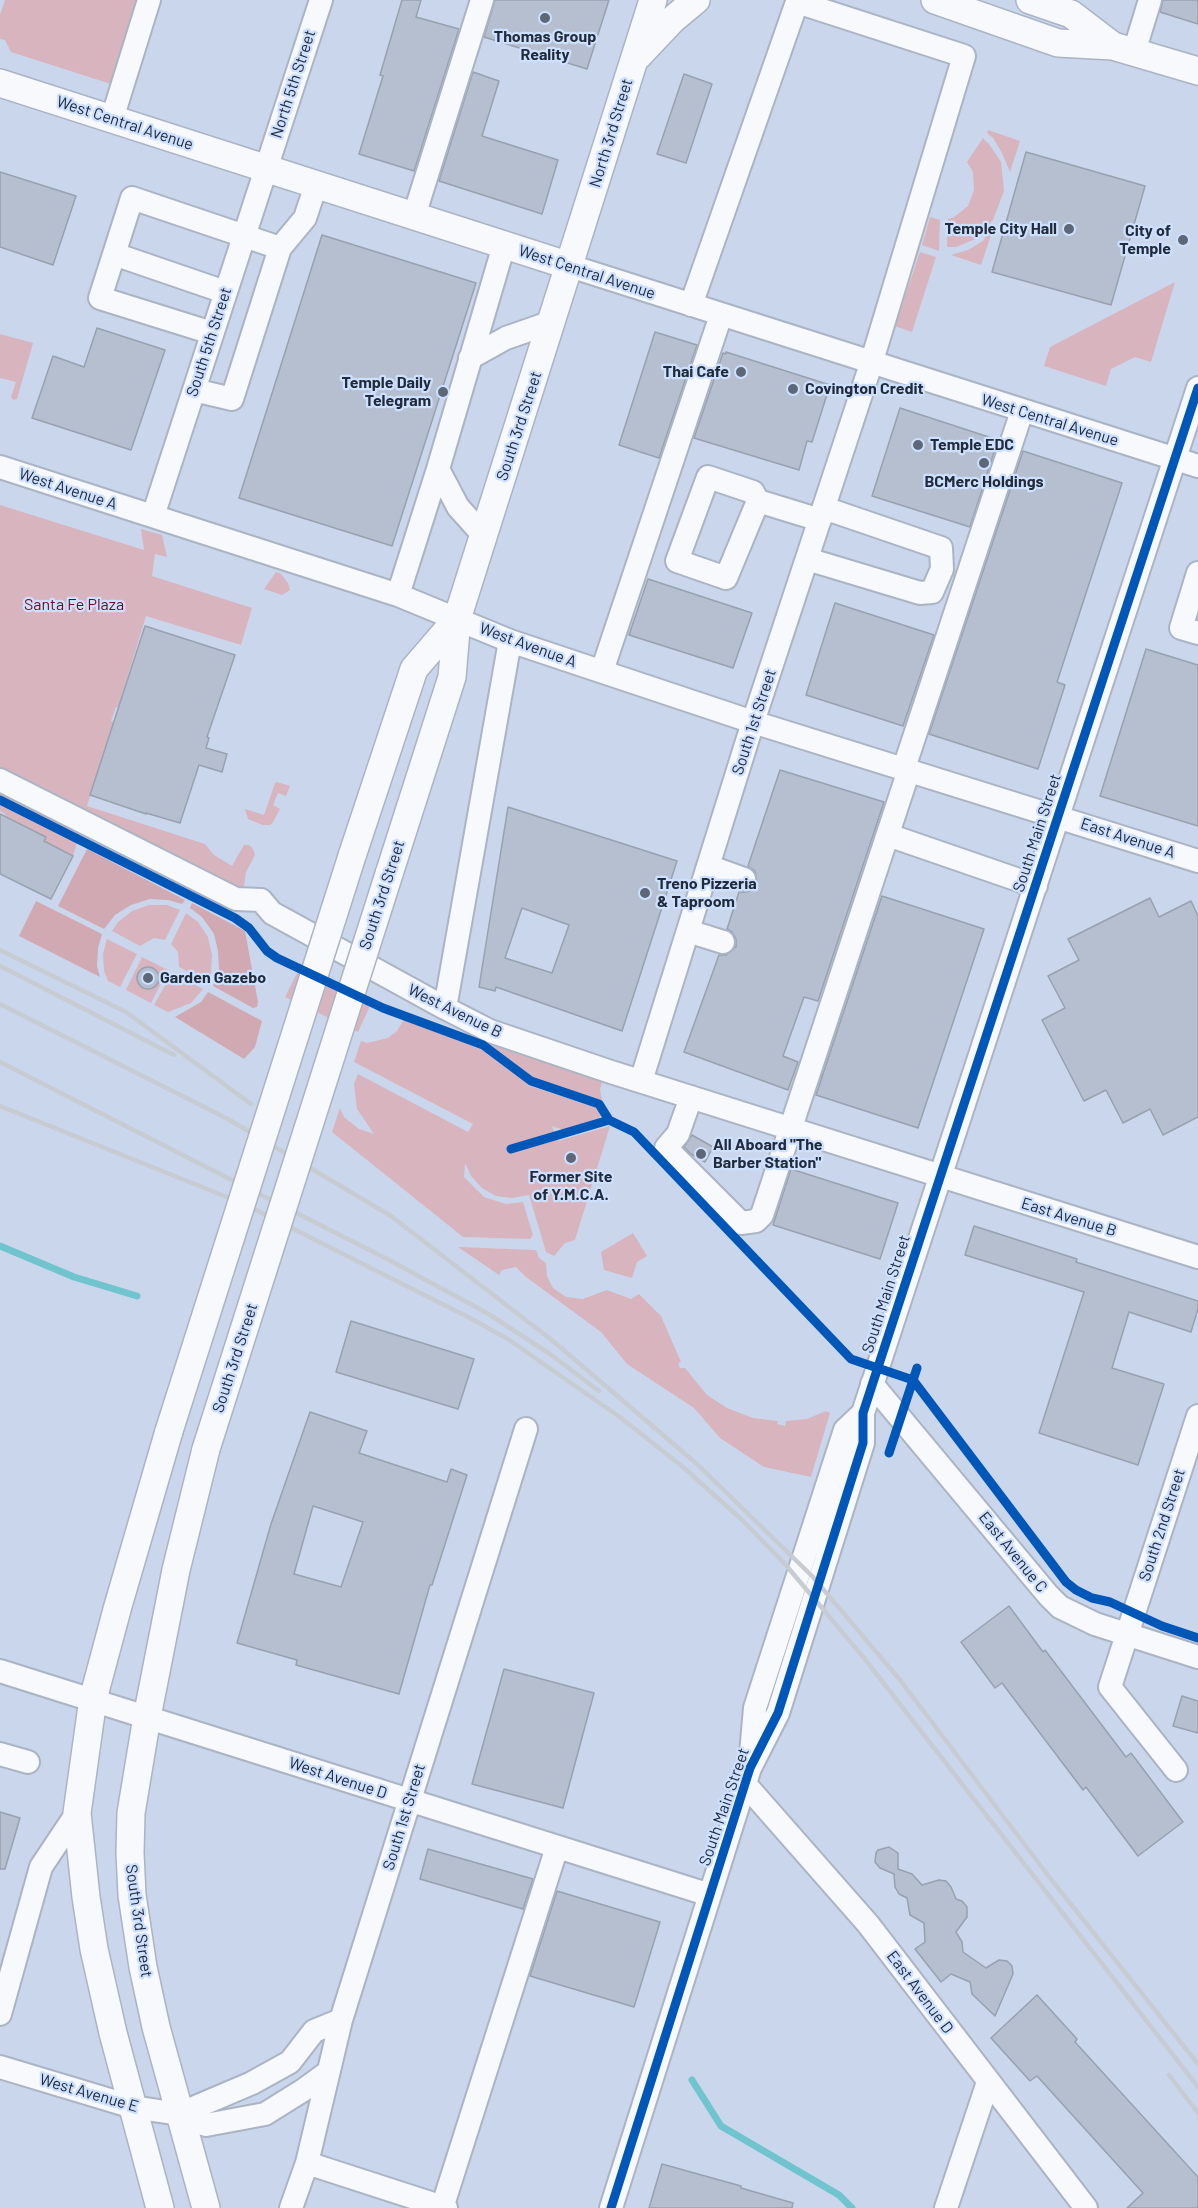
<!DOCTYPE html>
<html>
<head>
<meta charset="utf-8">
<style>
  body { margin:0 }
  canvas { display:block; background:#cad6eb }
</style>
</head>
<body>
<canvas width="1198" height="2208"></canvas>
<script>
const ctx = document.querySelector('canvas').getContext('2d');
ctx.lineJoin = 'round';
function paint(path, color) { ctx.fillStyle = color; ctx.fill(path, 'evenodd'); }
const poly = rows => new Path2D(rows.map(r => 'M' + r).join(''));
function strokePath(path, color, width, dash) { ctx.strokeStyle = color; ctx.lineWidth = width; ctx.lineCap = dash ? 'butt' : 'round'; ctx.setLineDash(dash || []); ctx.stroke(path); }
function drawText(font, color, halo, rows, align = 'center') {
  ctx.font = font + ' Barlow,sans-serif'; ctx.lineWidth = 4.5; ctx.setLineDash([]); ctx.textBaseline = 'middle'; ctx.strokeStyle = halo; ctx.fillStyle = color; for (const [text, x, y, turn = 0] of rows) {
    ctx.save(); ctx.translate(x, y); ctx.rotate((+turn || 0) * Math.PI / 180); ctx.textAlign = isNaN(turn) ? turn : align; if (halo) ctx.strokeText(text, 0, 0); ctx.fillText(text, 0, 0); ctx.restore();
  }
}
paint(poly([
  [5,0,142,0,114,85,11,52,5,40,0,39,0,15],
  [988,130,1020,141,1010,172,1002,153,993,138,987,133],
  [983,138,989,144,1001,162,1004,191,993,220,978,238,956,247,947,247,948,219,954,217,968,206,974,190,973,172,967,162],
  [930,217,940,220,939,251,922,245],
  [987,235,991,235,981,265,951,255,968,250,983,241],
  [920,252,936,257,912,332,895,326],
  [1175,282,1151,362,1135,357,1111,369,1106,386,1044,366,1050,347],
  [0,334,33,343,17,399,13,400,11,397,16,382,0,378],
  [0,505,144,550,141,529,162,535,167,557,155,554,152,576,252,608,241,645,146,616,118,708,116,707,111,721,120,724,110,733,87,806,205,844,214,855,232,866,244,845,249,845,253,849,255,855,246,872,243,892,86,812,73,856,44,841,46,837,5,816,5,814,0,811],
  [276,572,281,574,288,583,290,590,282,595,264,589],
  [277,782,290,786,286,796,278,793,273,805,280,809,273,822,270,825,263,825,248,819,245,809,264,815,275,783],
  [149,905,167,905,180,910,165,940,154,938,140,946,112,931,118,922,132,911],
  [186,913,198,922,208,937,212,955,211,973,207,981,179,967,178,952,171,944],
  [107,939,137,954,120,987,108,981,104,971,103,954],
  [142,957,168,970,151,1003,126,990],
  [298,971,370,1006,358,1032,285,997],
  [172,973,203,989,191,1003,168,1012,154,1005],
  [406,1020,482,1050,530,1086,600,1109,602,1115,598,1119,563,1130,552,1126,558,1141,610,1126,575,1240,565,1243,554,1256,546,1252,529,1195,512,1198,496,1196,482,1188,471,1176,465,1163,464,1177,484,1197,506,1204,523,1202,533,1235,530,1239,463,1237,332,1132,340,1108,344,1117,359,1129,374,1134,357,1109,354,1084,358,1074,468,1132,473,1124,354,1062,361,1041,367,1043,388,1038,397,1031,403,1021],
  [491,1045,602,1081,600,1090,602,1100,534,1078],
  [633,1233,647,1256,637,1262,632,1278,604,1270,601,1252],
  [458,1247,536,1250,539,1258,546,1263,547,1276,553,1288,566,1297,583,1299,607,1290,631,1299,639,1294,661,1316,681,1362,678,1363,680,1368,685,1368,707,1395,727,1408,753,1418,778,1421,777,1424,785,1426,786,1421,807,1419,826,1411,830,1413,811,1477,764,1467,720,1438,694,1408,627,1364,601,1332,526,1277,516,1267,502,1270,499,1275]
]), '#d8b5be');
paint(poly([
  [87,849,185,900,182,904,168,900,150,899,131,905,115,915,104,929,58,906],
  [36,901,102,934,98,948,97,966,100,977,19,936],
  [192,903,245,931,258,1002,257,1007,253,1008,213,986,219,969,218,951,214,934,202,917,190,908],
  [208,992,262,1021,255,1047,244,1059,175,1017,201,1002]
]), '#d1a9b2');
strokePath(poly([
  [0,1246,74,1277,137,1296],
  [692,2080,721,2126,839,2195,852,2208]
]), '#70c4ce', 7);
const building = poly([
  [402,0,421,0,416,17,459,29,414,171,359,154,383,76,380,75,402,0],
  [495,0,609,0,587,69,484,37,495,0],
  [1163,0,1198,0,1198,24,1160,12,1163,0],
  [473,72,499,81,482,136,558,160,542,214,439,181,473,72],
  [684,74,712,84,686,163,657,154,684,74],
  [1026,152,1145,186,1111,305,992,272,1026,152],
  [0,172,76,196,53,265,0,247,0,172],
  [322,235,476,283,392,546,239,498,322,235],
  [97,328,165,350,131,450,32,418,53,356,84,367,97,328],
  [655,332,697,345,659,458,619,445,655,332],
  [726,352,830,385,812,442,807,441,799,470,694,438,723,353,726,354,726,352],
  [900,408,998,440,970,527,872,496,900,408],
  [1023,451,1122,483,1057,682,1065,685,1038,769,929,734,1023,451],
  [648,579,752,613,733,668,629,635,648,579],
  [835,603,934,635,903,726,806,695,835,603],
  [145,626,235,655,207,737,209,738,206,748,227,754,222,772,199,765,180,823,146,813,146,814,90,795,145,626],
  [1146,649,1198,665,1198,826,1100,796,1146,649],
  [780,770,884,802,818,1001,804,997,783,1056,798,1062,788,1090,684,1052,719,955,726,955,736,947,736,939,732,932,727,929,739,892,746,892,752,890,757,883,755,871,748,866,780,770],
  [508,807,677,861,622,1031,496,987,495,991,479,987,508,807],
  [522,908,569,925,552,973,505,958,522,908],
  [0,814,46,837,44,841,73,856,51,899,0,874,0,814],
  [882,896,984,929,918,1128,816,1095,882,896],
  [1150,898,1159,917,1191,901,1198,916,1198,1117,1163,1135,1150,1109,1123,1123,1106,1090,1084,1101,1042,1020,1065,1008,1048,976,1079,960,1068,939,1150,898],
  '137 978a11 11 0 1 1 22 0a11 11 0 1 1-22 0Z',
  [692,1135,713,1147,705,1162,691,1154,684,1147,692,1135],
  [791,1169,898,1203,880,1259,773,1225,791,1169],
  [974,1226,1077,1259,1076,1262,1198,1301,1198,1309,1191,1332,1129,1312,1112,1368,1164,1384,1138,1465,1039,1433,1084,1292,965,1255,974,1226],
  [351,1321,474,1359,458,1409,336,1372,351,1321],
  [310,1412,367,1431,359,1453,447,1482,451,1469,467,1475,432,1585,430,1585,399,1694,296,1665,297,1660,237,1643,271,1524,310,1412],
  [313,1506,363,1522,341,1587,294,1574,313,1506],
  [1009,1606,1043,1652,1045,1650,1126,1757,1131,1753,1183,1822,1138,1856,1086,1787,1083,1790,1002,1683,995,1688,961,1642,1009,1606],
  [504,1669,594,1693,563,1808,472,1784,504,1669],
  [1182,1696,1198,1701,1198,1733,1173,1726,1182,1696],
  [0,1812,20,1818,5,1869,0,1869,0,1812],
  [889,1847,898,1853,898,1869,912,1874,922,1885,939,1880,946,1881,951,1887,956,1899,962,1901,967,1907,967,1917,956,1932,962,1942,963,1952,986,1968,999,1960,1007,1961,1012,1966,1013,1974,995,2016,972,1994,970,1982,951,1974,941,1982,915,1949,925,1942,924,1923,910,1915,907,1898,899,1894,895,1887,894,1874,880,1868,875,1862,876,1853,878,1850,889,1847],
  [428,1849,533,1879,523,1909,420,1879,428,1849],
  [557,1891,660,1922,634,2007,530,1976,557,1891],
  [1037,1995,1077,2039,1075,2042,1198,2177,1198,2208,1127,2208,1143,2193,1037,2076,1030,2081,991,2038,1037,1995],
  [662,2164,741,2186,741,2188,793,2203,792,2208,649,2208,662,2164]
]);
paint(building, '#b5bfcf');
strokePath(building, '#97a1b0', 1.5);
const minor = poly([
  [1134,52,1150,0],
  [112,119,149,0],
  [414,216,482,0],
  [114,254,225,292],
  [570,266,1198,466],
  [212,333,100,298,132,198,280,248],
  [470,358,506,338,552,322],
  [194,390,232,399,280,248,305,218,316,185],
  [0,467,398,595,510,641,753,722,1198,861],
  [438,469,458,507,484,536],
  [758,501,726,578,677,561,708,477,753,492,758,501,820,520],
  [153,516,321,0],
  [807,559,920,593,932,592,942,569,941,548,824,508],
  [1198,573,1181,628,1198,633],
  [398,595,438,469,504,245],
  [602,671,721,315],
  [904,768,1022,411],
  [0,780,236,899,261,900,272,913,445,1008,490,1031,611,1072,1198,1257],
  [888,835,1036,886],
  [708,866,744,879],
  [688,931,723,942],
  [445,1008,510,641],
  [641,1081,753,722,871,364,964,56,797,2,691,305],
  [691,1097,678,1134,666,1148,741,1223,756,1221,762,1215,909,770],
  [872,1384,1048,1595,1060,1607,1095,1624,1198,1657],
  [0,1671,710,1895],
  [0,1754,28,1762],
  [751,1754,755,1708,845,1430,863,1413],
  [1176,1770,1110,1687,1198,1416],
  [745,1784,868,1924,1086,2208],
  [0,2014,41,1867,77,1813],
  [0,2067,133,2107,179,2114,206,2125,265,2114,305,2089,327,2073],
  [179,2114,252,2083,290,2062,314,2031,341,2020],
  [307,2163,446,2208],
  [291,2208,307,2163,341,2020,526,1429],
  [442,2208,557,1847],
  [611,2208,750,1768,778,1713,863,1443,863,1413,1198,388],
  [946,2208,988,2082]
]);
const major = poly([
  [935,0,1058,43,1113,46,1198,71],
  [1030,0,1071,14,1113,46],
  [638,56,672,20,696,0],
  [0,83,570,266],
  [352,856,414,669,457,619],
  [389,874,452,677,457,619,653,0],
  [206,1449,176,1570,147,1717,131,1813,130,1853,132,1895,143,1967,156,2027,206,2208],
  [160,2208,113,2033,94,1949,86,1897,77,1813,93,1699,118,1606,169,1431]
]);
strokePath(minor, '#aab4c4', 26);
strokePath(major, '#aab4c4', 30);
strokePath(minor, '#f7f9fc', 22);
strokePath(major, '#f7f9fc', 27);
strokePath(poly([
  [0,950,126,1012,251,1104],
  [0,966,174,1055],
  [0,1004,228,1119,391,1216,553,1341,697,1464,812,1576,900,1680,1050,1878,1198,2064],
  [0,1062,389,1260,487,1313,550,1354,599,1391],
  [0,1106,242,1203,470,1318,508,1339,621,1418,683,1467,741,1519,785,1564,864,1658,1198,2087],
  [1169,2075,1198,2113]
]), '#c7cbd2', 4.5);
const majorBridge = poly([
  [169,1431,352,856],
  [206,1449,389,874]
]);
strokePath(majorBridge, '#aab4c4', 30, []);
strokePath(majorBridge, '#f7f9fc', 27);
strokePath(poly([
  [0,800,235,918,249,928,267,951,277,958,383,1008,483,1045,531,1081,599,1104,609,1120],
  [511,1149,609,1120,634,1132,851,1359,913,1380,1066,1582,1076,1590,1092,1598,1110,1602,1162,1626,1198,1638],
  [889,1453,917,1368],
  [611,2208,750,1768,778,1713,863,1443,863,1413,1198,388]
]), '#0057b8', 9);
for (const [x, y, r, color] of [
  [545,18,6,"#5d6778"],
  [1069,229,6,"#5d6778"],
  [1183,240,6,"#5d6778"],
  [741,372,6,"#5d6778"],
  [793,389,6,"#5d6778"],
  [443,392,6,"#5d6778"],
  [918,445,6,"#5d6778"],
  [984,463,6,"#5d6778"],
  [645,893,6,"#5d6778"],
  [148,978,6,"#5d6778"],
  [701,1154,6,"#5d6778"],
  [571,1158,6,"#5d6778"]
]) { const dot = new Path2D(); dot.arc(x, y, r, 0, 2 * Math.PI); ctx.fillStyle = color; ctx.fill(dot); strokePath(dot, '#cde0ff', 2); }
drawText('bold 16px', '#222b3a', '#cde0ff', [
  ["Thomas Group",545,37,"center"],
  ["Reality",545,55,"center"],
  ["Temple City Hall",1057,229,"right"],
  ["City of",1171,231,"right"],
  ["Temple",1171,249,"right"],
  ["Thai Cafe",729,372,"right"],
  ["Temple Daily",431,383,"right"],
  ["Telegram",431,401,"right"],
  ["Covington Credit",805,389],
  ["Temple EDC",930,445],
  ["BCMerc Holdings",984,482,"center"],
  ["Treno Pizzeria",657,884],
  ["& Taproom",657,902],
  ["Garden Gazebo",160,978],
  ["All Aboard \"The",713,1145],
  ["Barber Station\"",713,1163],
  ["Former Site",571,1177,"center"],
  ["of Y.M.C.A.",571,1195,"center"]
], 'left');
drawText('16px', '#222b3a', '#cde0ff', [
  ["North 5th Street",293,84,-72],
  ["West Central Avenue",125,123,18],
  ["North 3rd Street",611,133,-73],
  ["West Central Avenue",587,272,18],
  ["South 5th Street",209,342,-72],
  ["West Central Avenue",1050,420,17],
  ["South 3rd Street",519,426,-72],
  ["West Avenue A",68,489,18],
  ["West Avenue A",528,645,20],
  ["South 1st Street",754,722,-72],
  ["South Main Street",1037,833,-72],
  ["East Avenue A",1128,838,18],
  ["South 3rd Street",382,895,-72],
  ["West Avenue B",455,1011,26],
  ["East Avenue B",1069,1217,17],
  ["South Main Street",886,1294,-72],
  ["South 3rd Street",235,1358,-72],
  ["South 2nd Street",1162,1525,-72],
  ["East Avenue C",1013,1552,51],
  ["West Avenue D",338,1778,18],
  ["South Main Street",724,1807,-71],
  ["South 1st Street",404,1817,-73],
  ["South 3rd Street",139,1921,82],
  ["East Avenue D",920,1992,53],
  ["West Avenue E",89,2093,16]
]);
drawText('16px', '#700a1b', '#cde0ff', [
  ["Santa Fe Plaza",74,605]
]);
</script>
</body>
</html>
